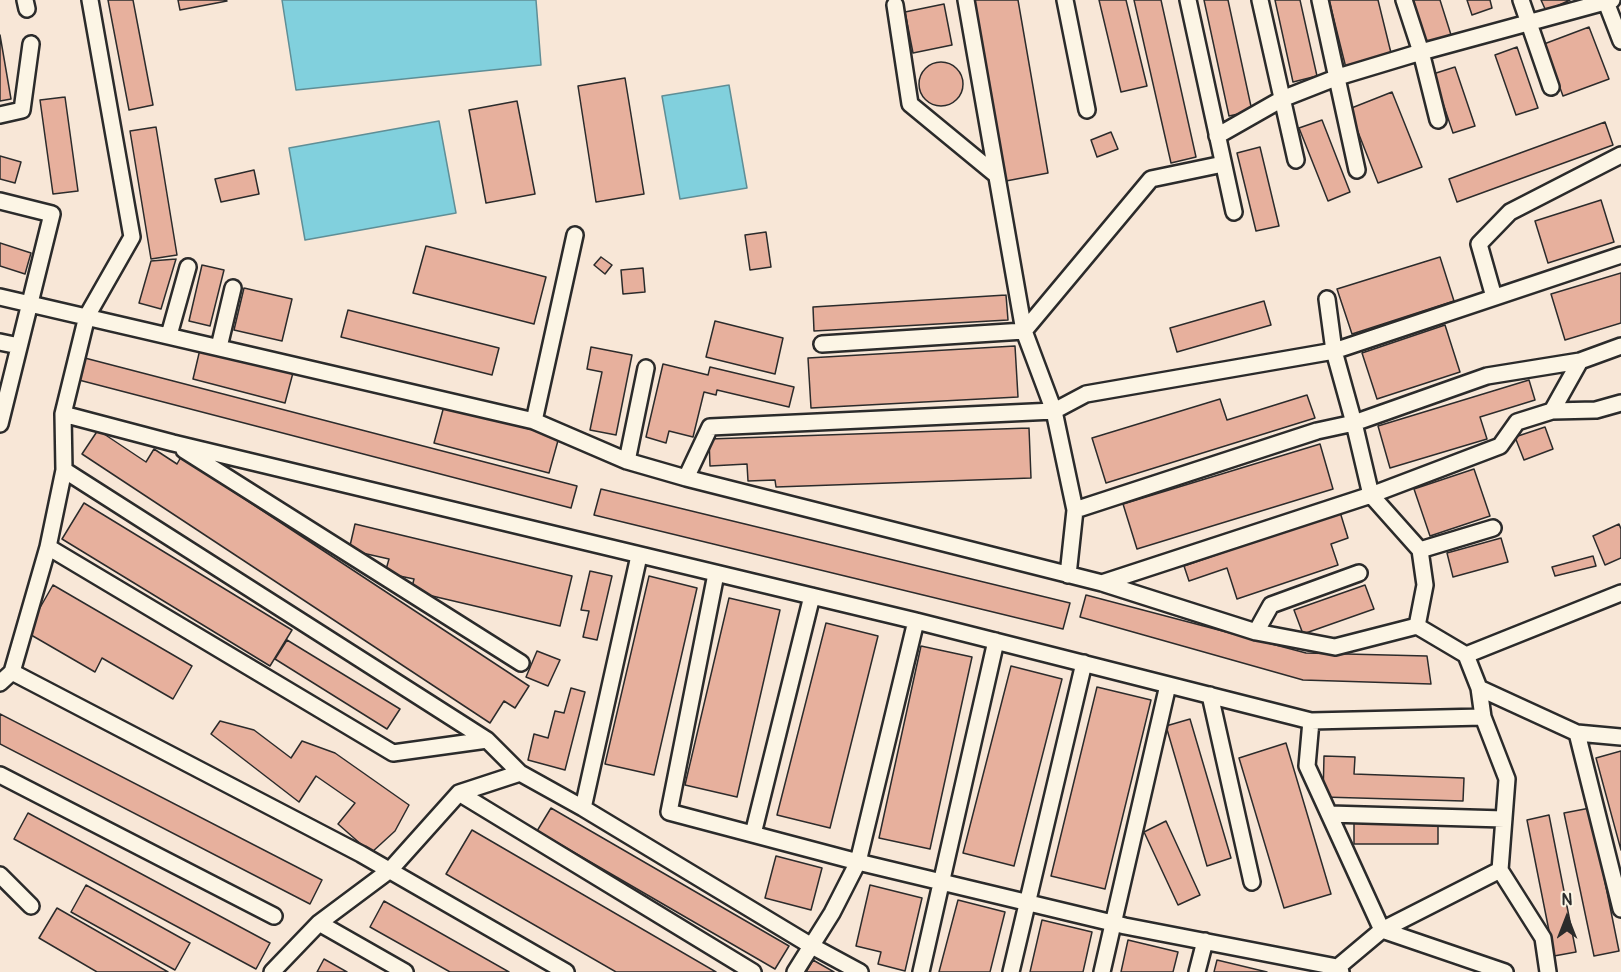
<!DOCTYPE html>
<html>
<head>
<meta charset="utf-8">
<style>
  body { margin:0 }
  #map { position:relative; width:1621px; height:972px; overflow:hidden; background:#f8e7d7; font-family:Pangolin,sans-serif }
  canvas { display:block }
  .north { position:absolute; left:1537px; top:888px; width:60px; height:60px; -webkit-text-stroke:4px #fcf5e5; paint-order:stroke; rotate:0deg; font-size:16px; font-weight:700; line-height:24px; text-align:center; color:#2b2b2b }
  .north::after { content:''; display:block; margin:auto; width:21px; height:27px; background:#2b2b2b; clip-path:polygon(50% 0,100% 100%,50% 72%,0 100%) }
</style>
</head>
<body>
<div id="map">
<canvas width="1621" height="972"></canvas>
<div class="north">N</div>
</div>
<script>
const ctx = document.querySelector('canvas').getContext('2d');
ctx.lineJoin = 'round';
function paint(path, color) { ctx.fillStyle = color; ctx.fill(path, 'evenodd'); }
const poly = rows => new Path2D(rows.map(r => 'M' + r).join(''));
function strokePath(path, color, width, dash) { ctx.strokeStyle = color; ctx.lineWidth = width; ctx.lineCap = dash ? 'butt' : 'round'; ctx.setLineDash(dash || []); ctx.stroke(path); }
const water = poly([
  [282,0,536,0,541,65,296,90,282,0],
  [729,85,747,188,680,199,662,96,729,85],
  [439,121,456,213,305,240,289,148,439,121]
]);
paint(water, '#81d0dd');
strokePath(water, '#5f8e96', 1.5);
const building = poly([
  [108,0,133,0,153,105,129,110,108,0],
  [178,0,226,0,227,1,180,10,178,0],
  [974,0,1018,0,1048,173,1006,181,974,0],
  [1099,0,1126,0,1147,86,1121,92,1099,0],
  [1134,0,1161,0,1196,157,1171,163,1134,0],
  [1204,0,1228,0,1252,111,1229,116,1204,0],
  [1275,0,1300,0,1317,76,1293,82,1275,0],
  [1329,0,1378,0,1392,57,1346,68,1329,0],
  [1412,0,1440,0,1452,38,1427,45,1412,0],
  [1467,0,1490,0,1492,8,1472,15,1467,0],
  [1541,0,1570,0,1546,11,1541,0],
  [944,4,952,45,913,53,905,12,944,4],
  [1589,27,1609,79,1563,96,1544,44,1589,27],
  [0,35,11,99,0,101,0,35],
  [1517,47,1538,108,1516,115,1495,55,1517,47],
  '919 84a22 22 0 1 1 44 0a22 22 0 1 1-44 0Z',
  [1455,67,1475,126,1453,133,1433,74,1455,67],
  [625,78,644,194,596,202,578,86,625,78],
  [1392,92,1422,167,1378,183,1349,109,1392,92],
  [65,97,78,191,53,194,40,100,65,97],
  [517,101,535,194,486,203,469,110,517,101],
  [1322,120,1350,192,1328,201,1299,128,1322,120],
  [1605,122,1613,145,1457,202,1449,179,1605,122],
  [156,127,177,255,151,259,130,131,156,127],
  [1111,132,1118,149,1097,157,1091,140,1111,132],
  [1260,147,1279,226,1256,231,1237,153,1260,147],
  [0,156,21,162,15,183,0,179,0,156],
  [254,170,259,194,221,202,215,179,254,170],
  [1601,200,1614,242,1548,263,1535,221,1601,200],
  [766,232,771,267,750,270,745,235,766,232],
  [0,243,31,253,25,274,0,266,0,243],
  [426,246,546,277,534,324,413,293,426,246],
  [601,257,612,265,605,274,594,265,601,257],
  [1440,257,1454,301,1352,334,1337,289,1440,257],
  [176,259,161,309,139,303,151,261,176,259],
  [202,265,224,270,210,326,189,321,202,265],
  [643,268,645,292,623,294,621,270,643,268],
  [1621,273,1621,323,1565,340,1551,294,1621,273],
  [244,288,292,299,282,341,234,330,244,288],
  [1006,295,1008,320,814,331,813,307,1006,295],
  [1264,301,1271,325,1177,352,1170,328,1264,301],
  [348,310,499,348,492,375,341,337,348,310],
  [715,321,783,338,775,374,706,357,715,321],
  [1445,325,1460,372,1377,399,1362,353,1445,325],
  [201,345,294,369,285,403,193,379,201,345],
  [1015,346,1018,397,811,408,808,358,1015,346],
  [591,347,632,355,616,435,590,430,602,372,587,369,591,347],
  [81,357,577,486,571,508,75,379,81,357],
  [663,364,708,375,710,367,794,387,789,407,717,390,716,395,704,392,693,437,669,431,666,443,646,437,663,364],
  [1529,380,1535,400,1480,417,1487,439,1390,468,1378,426,1529,380],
  [1307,395,1315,418,1106,483,1092,438,1220,399,1227,420,1307,395],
  [444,406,559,437,549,473,434,443,444,406],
  [1545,427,1553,449,1524,460,1515,437,1545,427],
  [1029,428,1031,478,776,487,775,480,748,481,747,464,710,466,709,439,1029,428],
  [98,430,146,462,154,449,177,464,181,457,529,686,515,708,504,701,490,723,82,454,98,430],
  [1320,444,1333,489,1137,549,1123,504,1320,444],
  [1474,469,1490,516,1430,536,1414,489,1474,469],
  [601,489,1070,603,1063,629,594,515,601,489],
  [84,503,292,630,270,666,62,539,84,503],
  [1340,512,1348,538,1331,544,1338,565,1237,599,1227,568,1189,581,1184,566,1340,512],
  [355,524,572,576,560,626,411,591,414,579,385,573,389,559,349,550,355,524],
  [1619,524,1621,529,1621,558,1605,565,1593,536,1619,524],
  [1501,538,1508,562,1453,577,1447,553,1501,538],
  [1593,556,1596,566,1555,576,1552,567,1593,556],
  [590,571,612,576,597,640,583,637,589,611,581,610,590,571],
  [649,576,697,588,654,775,605,764,649,576],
  [53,585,192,666,173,699,102,658,95,672,26,632,53,585],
  [1365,585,1374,609,1303,634,1294,610,1365,585],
  [1086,595,1306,653,1427,656,1431,684,1303,680,1080,617,1086,595],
  [729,598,780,610,737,797,685,785,729,598],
  [826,623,878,636,830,828,777,815,826,623],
  [287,640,400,709,387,729,275,659,287,640],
  [921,646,972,657,930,849,879,838,921,646],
  [537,651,560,660,548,686,526,677,537,651],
  [1011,666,1062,679,1014,866,963,853,1011,666],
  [1097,687,1151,700,1105,889,1051,876,1097,687],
  [571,688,585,692,565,770,528,760,534,734,548,738,555,711,564,713,571,688],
  [0,714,322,880,310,904,0,744,0,714],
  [1190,719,1231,858,1207,866,1166,726,1190,719],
  [220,721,254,730,291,758,302,741,335,753,409,805,395,831,371,853,338,824,355,803,316,776,299,802,211,734,220,721],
  [1286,743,1331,894,1284,908,1239,758,1286,743],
  [1621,751,1621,850,1596,758,1621,751],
  [1324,756,1355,757,1354,774,1464,778,1463,801,1323,797,1324,756],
  [551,808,789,946,775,969,537,831,551,808],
  [1590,808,1619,951,1594,956,1564,813,1590,808],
  [28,813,270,943,256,969,14,839,28,813],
  [1549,815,1576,952,1554,956,1527,820,1549,815],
  [1166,821,1200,895,1178,905,1144,832,1166,821],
  [1354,822,1438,822,1438,844,1354,844,1354,822],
  [472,830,716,972,616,972,446,874,472,830],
  [776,856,822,868,811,910,765,898,776,856],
  [86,885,190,943,175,970,71,912,86,885],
  [870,885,922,898,905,971,878,964,881,952,856,946,870,885],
  [958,900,1005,912,990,972,939,972,958,900],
  [384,901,509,972,450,972,370,927,384,901],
  [57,908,168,972,97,972,39,938,57,908],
  [1042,920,1092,932,1083,972,1030,972,1042,920],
  [1128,940,1178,952,1173,972,1121,972,1128,940],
  [324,959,347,972,317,972,324,959],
  [813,960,834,972,806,972,813,960],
  [1217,960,1267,972,1214,972,1217,960]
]);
paint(building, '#e7b09d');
strokePath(building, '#2b2b2b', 1.5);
const lane = poly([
  [25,0,27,9],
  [1065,0,1087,110],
  [1188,0,1234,212],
  [1260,0,1296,160],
  [1320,0,1357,170],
  [1404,0,1421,52,1438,120],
  [1521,0,1551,87],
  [1606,2,1621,41],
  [895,5,910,104,995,174],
  [0,115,22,110,31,44],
  [1217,136,1282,99,1338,77,1421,52,1612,0],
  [0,201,52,214,0,424],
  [0,297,534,421,627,461,686,478,1102,583,1256,632,1335,647,1417,626],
  [1494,297,1479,244,1510,212,1621,155],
  [1327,299,1334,351,1354,423,1371,495,1420,550,1425,585,1417,626,1466,655,1479,688,1483,717,1507,779,1500,870,1543,938,1548,972],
  [169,335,188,267],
  [0,342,19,346],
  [822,344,1024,331,966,0],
  [219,347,233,288],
  [1552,411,1580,361],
  [63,414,173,443,916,621,1311,721,1483,717],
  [534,421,575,235],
  [184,450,521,663],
  [627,461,646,368],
  [64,470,487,740,520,773,583,808,810,945,860,972],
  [686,478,710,427,1054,411,1086,394,1334,351,1621,255],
  [1075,510,1317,431,1354,423,1487,376,1580,361,1621,346],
  [48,547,393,753,487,740],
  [1420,550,1493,528],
  [716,574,669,812,858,862,1125,926,1337,967,1341,972],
  [1068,575,1075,510,1054,411,1024,331,1151,179,1223,164],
  [1102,583,1371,495,1500,446,1517,422,1552,411,1596,410,1621,403],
  [1256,632,1271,605,1359,573],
  [1466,655,1621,593],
  [12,672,361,854,566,972],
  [0,683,12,672,48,547,64,470,63,414,87,316,132,237,90,0],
  [1479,688,1577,733,1621,737],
  [1210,695,1252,882],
  [1311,721,1307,766,1382,930,1505,972],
  [1577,733,1621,909],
  [0,775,274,916],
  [459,793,753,972],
  [583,808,639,556],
  [1329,814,1504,819],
  [753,834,812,596],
  [0,875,31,906],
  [319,923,405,972],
  [272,972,319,923,390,870,459,793,520,773],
  [795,972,832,913,858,862,916,621],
  [921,972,996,641],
  [1011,972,1084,663],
  [1102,972,1168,685],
  [1197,972,1205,941],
  [1332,972,1382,930,1500,870]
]);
strokePath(lane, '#2b2b2b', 20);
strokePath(lane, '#fcf5e5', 15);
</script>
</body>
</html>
